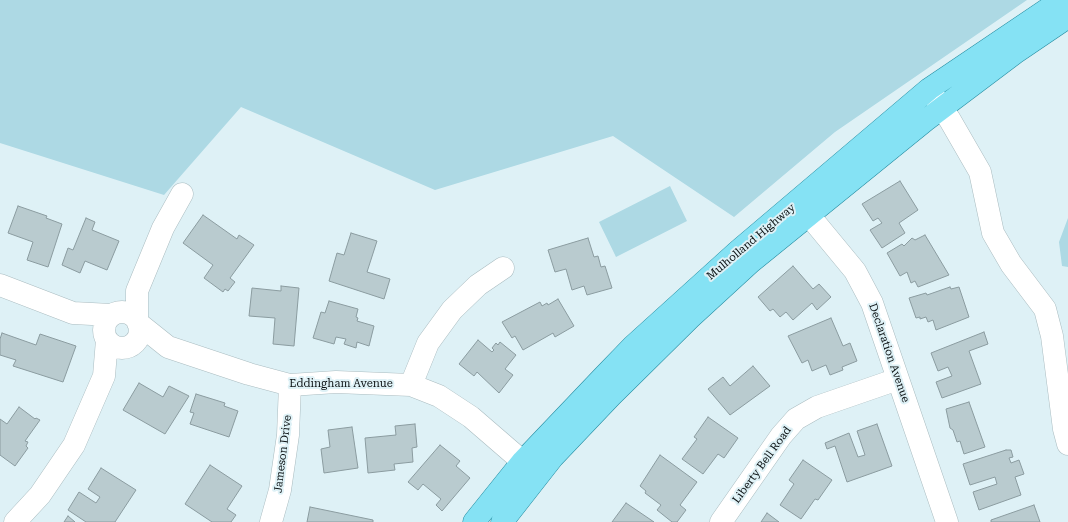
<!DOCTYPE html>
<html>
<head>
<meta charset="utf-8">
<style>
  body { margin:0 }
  canvas { display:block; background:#def1f6 }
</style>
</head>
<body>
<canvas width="1068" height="522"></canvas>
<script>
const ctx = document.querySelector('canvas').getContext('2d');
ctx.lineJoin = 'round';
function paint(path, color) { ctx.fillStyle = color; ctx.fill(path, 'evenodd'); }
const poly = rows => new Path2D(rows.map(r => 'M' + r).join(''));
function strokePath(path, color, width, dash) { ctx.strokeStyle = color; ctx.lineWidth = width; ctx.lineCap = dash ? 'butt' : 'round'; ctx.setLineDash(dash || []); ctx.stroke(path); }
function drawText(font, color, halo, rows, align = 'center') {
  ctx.font = font + ' "Roboto Serif",serif'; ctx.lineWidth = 4; ctx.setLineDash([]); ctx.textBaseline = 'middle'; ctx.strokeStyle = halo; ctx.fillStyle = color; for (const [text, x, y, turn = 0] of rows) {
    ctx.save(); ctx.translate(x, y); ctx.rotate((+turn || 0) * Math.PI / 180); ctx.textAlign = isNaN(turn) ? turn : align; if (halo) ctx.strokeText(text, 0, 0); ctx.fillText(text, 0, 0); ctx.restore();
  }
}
paint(poly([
  [0,0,1027,0,835,132,734,217,613,136,435,190,241,107,164,195,0,143],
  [670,186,687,221,616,257,599,222],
  [1068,218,1068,267,1062,266,1059,242]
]), '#add9e4');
const building = poly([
  [900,181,918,210,899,223,905,233,882,248,870,230,882,223,878,218,873,221,862,204,900,181],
  [18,206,47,216,46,218,62,224,48,267,27,260,33,242,8,233,18,206],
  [203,215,237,239,239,235,254,245,230,278,235,282,228,291,225,289,223,292,204,278,213,265,183,243,203,215],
  [86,218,95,222,92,230,119,241,107,270,85,261,80,273,62,265,68,248,73,250,86,218],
  [351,233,377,241,367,272,390,279,384,299,329,281,337,253,344,255,351,233],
  [925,235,949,275,918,287,915,281,911,283,907,272,900,276,887,253,902,244,904,246,912,238,915,240,925,235],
  [588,238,594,257,598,256,601,267,605,266,612,288,587,295,584,286,572,290,566,269,555,272,548,250,588,238],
  [793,266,813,289,819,284,831,297,817,310,812,303,793,320,786,312,780,317,773,309,770,311,758,297,793,266],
  [281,286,299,288,294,346,273,344,275,318,249,316,252,288,281,291,281,286],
  [950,287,951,289,959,287,969,317,936,330,933,320,928,322,926,317,920,319,920,317,916,318,909,298,926,293,927,295,950,287],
  [558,299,574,326,555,337,553,333,523,350,515,336,512,338,502,322,540,302,542,306,547,303,548,305,558,299],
  [329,301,358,309,356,317,358,318,357,321,374,326,369,346,357,342,356,348,344,344,346,339,336,337,334,344,313,338,321,312,325,313,329,301],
  [831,318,843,346,850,343,857,361,842,367,843,370,830,375,826,365,812,371,808,360,802,363,788,336,831,318],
  [984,332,988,344,969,351,981,384,942,398,936,382,952,376,948,367,938,371,931,353,984,332],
  [2,333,36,345,40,334,76,346,63,382,13,366,16,360,0,355,0,339,2,333],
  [478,340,492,352,494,350,492,348,496,343,498,345,500,342,516,355,505,369,513,375,499,393,477,372,474,376,459,364,478,340],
  [753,366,770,386,730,415,708,389,723,377,730,386,753,366],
  [139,383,163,397,169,386,189,396,165,434,123,410,139,383],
  [196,394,225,403,224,406,238,411,229,437,190,424,194,413,190,412,196,394],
  [969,402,985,447,964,454,960,441,957,442,953,430,950,428,946,409,969,402],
  [19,407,35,419,36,418,40,420,25,441,28,442,26,446,28,448,15,466,0,455,0,419,7,424,19,407],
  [708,417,738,438,724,458,718,454,703,474,682,459,697,439,694,437,708,417],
  [415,424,417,447,412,448,413,462,394,464,395,470,368,473,365,438,396,435,395,426,415,424],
  [877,424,892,466,847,482,835,446,827,449,825,443,849,433,858,457,865,455,857,431,877,424],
  [352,427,358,468,324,473,321,449,330,447,328,430,352,427],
  [440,445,460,461,456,466,470,478,442,511,436,505,441,499,423,484,418,490,408,482,440,445],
  [1006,450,1011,450,1013,457,1009,458,1011,463,1019,460,1024,474,1015,477,1021,495,979,510,973,492,997,484,995,477,970,485,963,464,1006,450],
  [660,455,697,482,680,505,686,510,677,522,672,522,657,510,661,505,645,493,646,491,640,486,660,455],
  [803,460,832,480,818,500,815,499,801,519,780,505,794,484,789,480,803,460],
  [210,465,242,486,227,509,236,515,231,522,212,522,185,504,210,465],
  [101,468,136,490,115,522,86,522,68,510,79,492,96,503,100,497,88,489,101,468],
  [626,503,654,522,612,522,626,503],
  [1034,505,1040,522,991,522,991,520,1034,505],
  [310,507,373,520,373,522,307,522,310,507],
  [767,513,779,522,761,522,767,513],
  [68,516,75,522,64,522,68,516]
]);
paint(building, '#b9cbcf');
strokePath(building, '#8b9ca0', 1);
const minor = poly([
  [931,92,950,120,980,172,993,233,1011,264,1045,309,1052,336,1064,429,1068,444],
  [798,202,855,271,872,303,947,522],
  [0,285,73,313,111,315],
  '104 330a18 18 0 1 1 36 0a18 18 0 1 1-36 0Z',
  [137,319,137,291,163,228,182,194],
  [138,323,168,347,249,374,290,385,336,382,411,385,439,396,471,417,537,474],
  [411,385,428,343,452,310,478,285,503,268],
  [15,522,40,495,74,445,104,376,107,340],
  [271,522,280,490,288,435,290,385],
  [721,522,781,436,796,419,817,407,898,379]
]);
const major = poly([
  [474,522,523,461,603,377,633,346,738,251,929,89,1061,0],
  [502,522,553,457,611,396,690,318,751,262,926,120,1015,53,1068,17]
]);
strokePath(minor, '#aabcc0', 23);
strokePath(major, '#268ca0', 23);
strokePath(minor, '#fff', 22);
strokePath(major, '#85e2f4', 22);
drawText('11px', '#0b1113', '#def1f6', [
  ["Mulholland Highway",751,242,-40],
  ["Declaration Avenue",889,353,71],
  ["Eddingham Avenue",341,384],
  ["Jameson Drive",283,454,-83],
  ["Liberty Bell Road",762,465,-54]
]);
</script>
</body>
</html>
